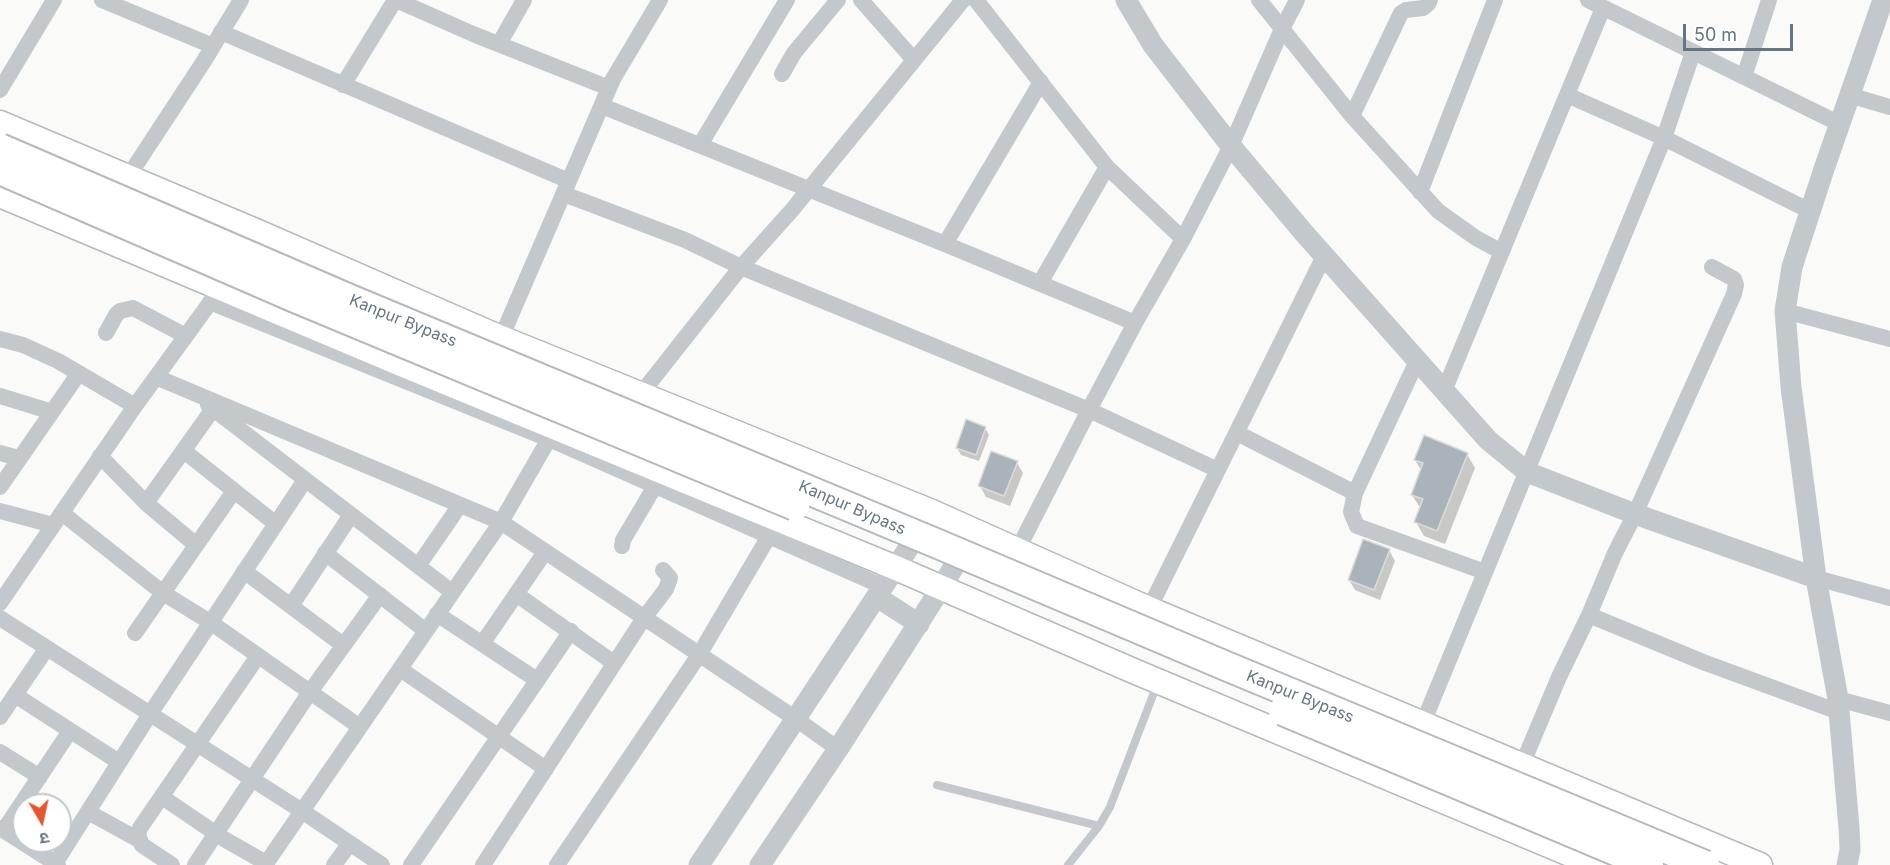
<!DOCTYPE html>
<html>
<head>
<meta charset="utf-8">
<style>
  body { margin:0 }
  #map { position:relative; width:1890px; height:865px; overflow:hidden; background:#fafaf8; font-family:Inter,"Noto Sans Devanagari",sans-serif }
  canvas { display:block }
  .north { position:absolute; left:12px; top:793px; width:60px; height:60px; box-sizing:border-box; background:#fff; border:2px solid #c1c8cd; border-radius:50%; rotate:171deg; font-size:16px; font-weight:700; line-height:24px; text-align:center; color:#657683 }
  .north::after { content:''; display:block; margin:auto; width:21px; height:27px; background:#e4572e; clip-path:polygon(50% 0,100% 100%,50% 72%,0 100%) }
  .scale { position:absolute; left:1683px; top:24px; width:110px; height:27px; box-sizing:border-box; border:3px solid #657683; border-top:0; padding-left:8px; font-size:18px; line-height:21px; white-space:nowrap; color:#657683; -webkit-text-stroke:4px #fff; paint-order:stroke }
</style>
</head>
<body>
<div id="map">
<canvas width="1890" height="865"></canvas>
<div class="north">उ</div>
<div class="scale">50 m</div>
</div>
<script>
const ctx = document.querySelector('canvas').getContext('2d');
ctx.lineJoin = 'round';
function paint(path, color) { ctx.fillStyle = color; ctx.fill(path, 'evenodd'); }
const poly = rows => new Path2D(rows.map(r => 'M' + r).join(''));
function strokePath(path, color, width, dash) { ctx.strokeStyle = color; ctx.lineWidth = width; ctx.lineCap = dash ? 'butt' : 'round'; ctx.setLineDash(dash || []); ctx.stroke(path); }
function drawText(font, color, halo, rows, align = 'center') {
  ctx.font = font + ' Inter,sans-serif'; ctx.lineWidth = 6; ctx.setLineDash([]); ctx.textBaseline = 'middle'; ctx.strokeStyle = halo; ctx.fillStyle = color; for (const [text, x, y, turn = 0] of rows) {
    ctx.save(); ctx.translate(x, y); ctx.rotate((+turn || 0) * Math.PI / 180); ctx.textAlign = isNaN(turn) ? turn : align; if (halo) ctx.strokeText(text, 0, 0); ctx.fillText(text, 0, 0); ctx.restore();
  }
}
paint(poly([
  [985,428,989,435,979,461,961,455,957,448],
  [1467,454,1475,468,1445,544,1424,536,1416,522,1421,509,1412,495,1421,470,1415,460],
  [1017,463,1023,473,1010,506,986,497,980,486],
  [1389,550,1395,561,1380,600,1355,590,1349,580]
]), '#0003');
const building = poly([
  [966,419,986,427,976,455,956,448,966,419],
  [1424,435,1468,453,1437,531,1414,522,1423,499,1411,495,1423,463,1414,460,1424,435],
  [991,451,1018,461,1004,496,978,486,991,451],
  [1363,539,1390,549,1374,590,1348,580,1363,539]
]);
paint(building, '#aab3b9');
strokePath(building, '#dcdcda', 1.5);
const secondary = poly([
  [0,123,258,232,501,338,932,512,1149,609,1760,865],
  [0,195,401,364,896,568,1136,672,1596,865]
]);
strokePath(secondary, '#b3babf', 27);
strokePath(poly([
  [937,785,1099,826],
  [1068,865,1099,826,1110,807,1158,682]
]), '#c3c8cc', 8);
strokePath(poly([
  [102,0,213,46],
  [396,0,473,34,609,88],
  [861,0,914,60],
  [976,0,1107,167,1183,239],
  [1259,0,1352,116,1438,211,1476,238,1502,252],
  [1588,0,1840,124],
  [221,32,569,181],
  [499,44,524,0],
  [782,74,794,53,838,0],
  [1744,77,1769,0],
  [343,85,395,0],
  [0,90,54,0],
  [1567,95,1664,138,1810,211],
  [1849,95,1890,107],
  [602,106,945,244,1135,323],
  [1352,116,1401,13,1406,10,1423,8,1428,4,1430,0],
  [700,145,787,0],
  [128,177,204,61,241,0],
  [1420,192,1495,0],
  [564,194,685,240,741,267,1089,410,1218,470],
  [945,244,1041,82],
  [1040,283,1107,167],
  [210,302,549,439,884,587],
  [1785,311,1890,339],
  [106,333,116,315,120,311,133,308,186,336],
  [501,338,613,79,660,0],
  [0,339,23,345,58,361,135,406],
  [1417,361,1355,493,1351,512,1357,526,1485,572],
  [156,377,501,522,796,719,838,749],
  [1444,391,1603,8],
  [640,395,741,267,792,210,963,0],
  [0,396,52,412],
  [208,405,452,592],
  [1237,433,1355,493],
  [184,451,276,524],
  [0,453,19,458],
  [100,456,146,503,196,545],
  [0,487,79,373],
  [146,503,213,409],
  [0,511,53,525],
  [62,513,163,593,210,622,360,727],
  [622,546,623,540,655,486],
  [1017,551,1089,410,1135,323,1183,239,1231,146,1282,29,1297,0],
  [325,553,426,631],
  [418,566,460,505],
  [244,571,343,645],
  [1816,578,1890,598],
  [516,594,614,663],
  [0,603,135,406,217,293],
  [291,606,351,515],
  [1149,609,1324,256],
  [437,614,537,680],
  [1589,615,1703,662,1839,712],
  [0,618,302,811,382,865],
  [135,633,234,491],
  [482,644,545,552],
  [400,669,546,769],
  [15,695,119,762],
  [1838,699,1890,713],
  [0,717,47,648],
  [1423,723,1664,138,1693,52],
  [0,752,40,777],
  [1522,765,1559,677,1589,615,1615,553,1635,514,1734,294,1736,285,1734,279,1712,267],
  [162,797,224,839,266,863],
  [88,812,139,840],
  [0,828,58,865],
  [4,830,70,731],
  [54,865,150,714,305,480],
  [172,865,142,845,138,835,140,828,258,656],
  [195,865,310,692,380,595],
  [265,865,501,522,549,439],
  [334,865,350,843],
  [411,865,571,631],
  [483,865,644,618,666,589,670,578,663,570],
  [557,865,699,655,769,536]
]), '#c3c8cc', 16);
strokePath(poly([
  [1126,0,1153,45,1231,146,1304,233,1488,440,1527,472,1635,514,1816,578],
  [877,597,919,624],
  [699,865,925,523],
  [760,865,838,749,941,588,968,543],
  [1847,865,1850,850,1849,828,1838,699,1816,578,1791,387,1785,311,1792,267,1824,169,1883,0]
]), '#c3c8cc', 21);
strokePath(secondary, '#fff', 24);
const trunkBridge = poly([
  [0,148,350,299,938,544,1226,666,1705,865],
  [0,170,295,298,795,506],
  [1283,711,1649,865]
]);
strokePath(trunkBridge, '#b4b9bd', 32, []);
strokePath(trunkBridge, '#fff', 28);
drawText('16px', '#657683', '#fff', [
  ["Kanpur Bypass",403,321,22],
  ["Kanpur Bypass",852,508,23],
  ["Kanpur Bypass",1300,697,22]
]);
</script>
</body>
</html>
